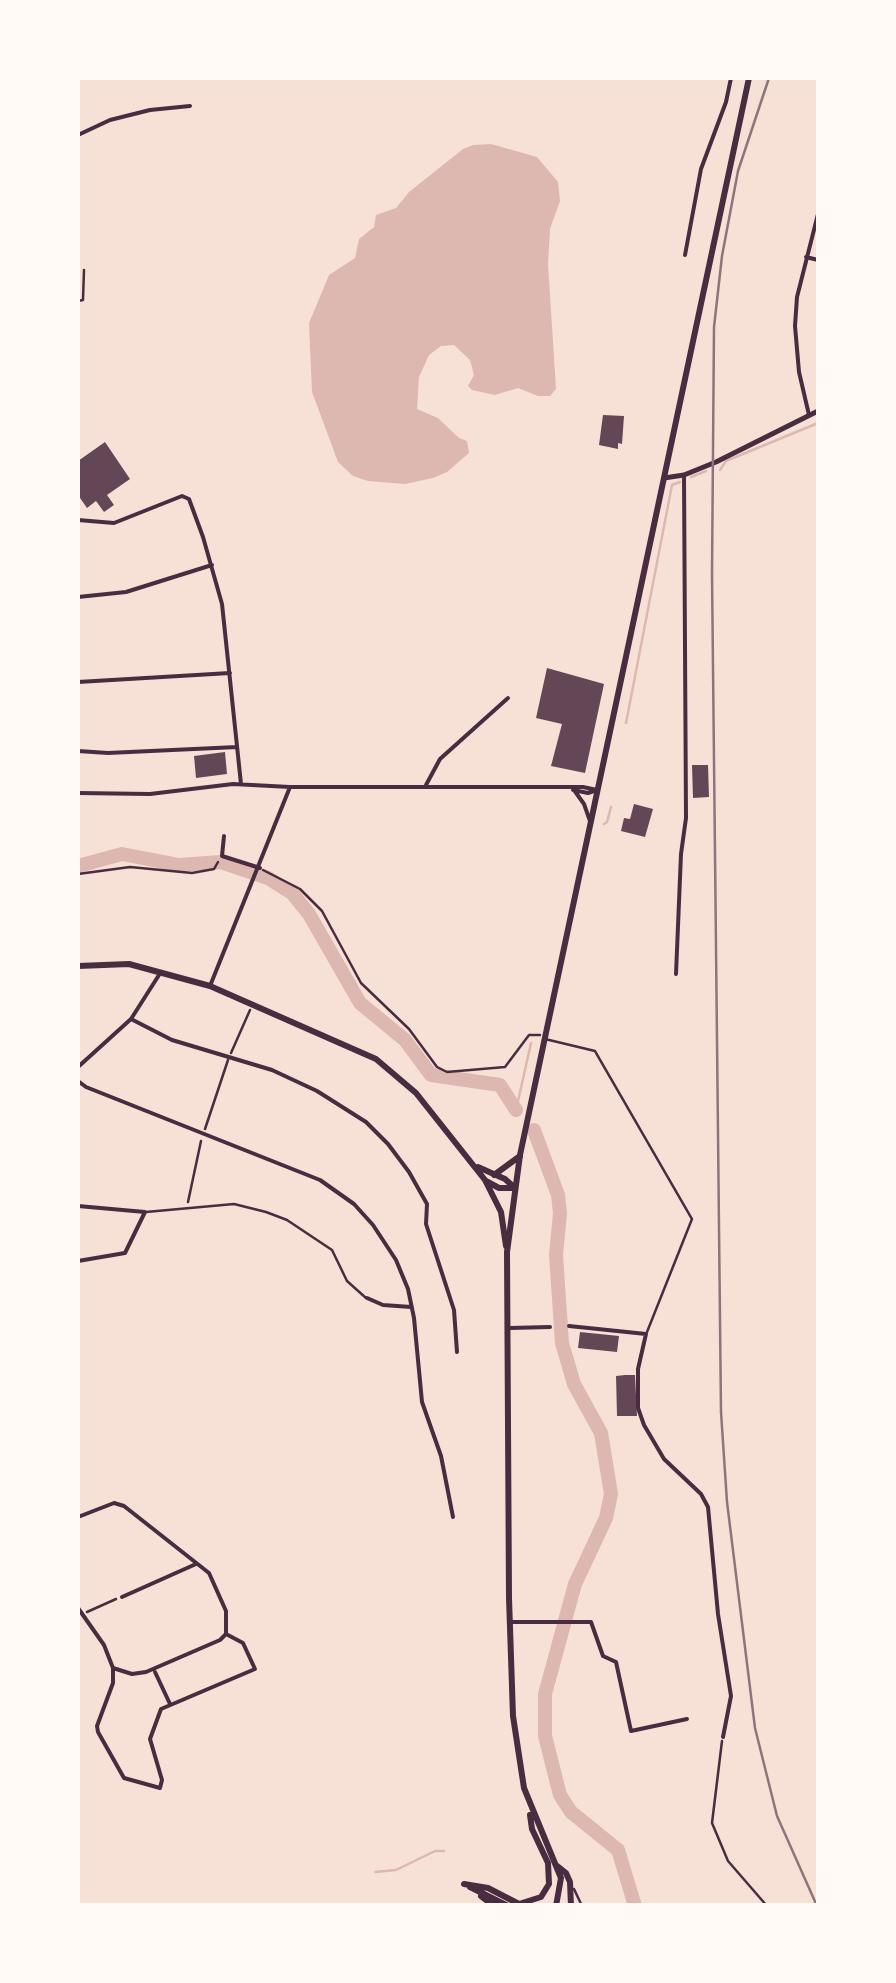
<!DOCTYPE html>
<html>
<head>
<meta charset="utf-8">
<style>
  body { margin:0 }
  #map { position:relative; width:896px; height:1983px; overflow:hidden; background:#f7e1d7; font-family:"Space Grotesk",sans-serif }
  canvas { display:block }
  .frame { position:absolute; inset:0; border:80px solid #fffaf5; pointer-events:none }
</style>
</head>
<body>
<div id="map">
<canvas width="896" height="1983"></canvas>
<div class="frame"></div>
</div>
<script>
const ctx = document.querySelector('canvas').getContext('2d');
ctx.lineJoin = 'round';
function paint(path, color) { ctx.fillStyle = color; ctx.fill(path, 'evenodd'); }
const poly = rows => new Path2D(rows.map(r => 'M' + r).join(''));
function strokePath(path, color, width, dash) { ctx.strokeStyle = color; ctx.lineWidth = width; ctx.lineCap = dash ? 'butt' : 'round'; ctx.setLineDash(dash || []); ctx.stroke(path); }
paint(poly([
  [491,144,537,157,558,182,560,201,550,229,548,264,556,389,550,396,538,396,518,388,495,395,472,390,468,386,474,375,470,360,454,345,441,346,429,355,419,377,417,409,438,418,459,438,467,441,469,453,447,472,433,478,405,484,368,481,353,476,338,462,312,392,309,323,329,275,355,258,359,239,374,227,376,215,396,208,409,192,463,149,473,145]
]), '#dcb8b0');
strokePath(poly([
  [720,470,726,461,818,423],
  [691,477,706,471],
  [626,723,672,485,680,482],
  [604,824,607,822,611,807],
  [516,1110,531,1043],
  [375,1872,396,1870,435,1851,444,1851]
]), '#dcb8b0', 2.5);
strokePath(poly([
  [78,866,122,854,179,865,221,862,268,878,292,893,309,914,360,1003,405,1040,431,1075,500,1085,516,1110],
  [534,1130,558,1195,560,1213,556,1255,562,1343,574,1384,601,1433,611,1494,606,1518,575,1584,545,1694,545,1736,560,1795,571,1812,618,1850,635,1906]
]), '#dcb8b0', 14);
paint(poly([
  [603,415,624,416,622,444,618,443,618,449,599,445],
  [105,442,130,479,107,495,114,505,104,512,96,501,87,508,78,495,78,461],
  [547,668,604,684,585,773,551,766,562,724,536,718],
  [225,752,227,774,196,778,194,756],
  [692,765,708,765,709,797,693,798],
  [634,804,653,809,645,837,621,831,624,818,630,819],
  [580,1332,619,1336,617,1352,578,1348],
  [625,1375,635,1375,637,1416,617,1416,616,1376]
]), '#644757');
strokePath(poly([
  [263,870,300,889,322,911,361,983,409,1029,437,1067,447,1072,505,1067,529,1035,540,1035],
  [78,874,130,867,192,873,214,869,218,862],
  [231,1053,250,1010],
  [205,1129,228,1060],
  [188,1202,201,1141],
  [87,1612,116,1599],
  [722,1741,712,1823,728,1861,767,1906]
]), '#4a2c40', 2.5);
strokePath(poly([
  [78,301,83,300,84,270],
  [545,1039,595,1051,692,1219,647,1332],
  [146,1212,234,1204,266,1212,287,1220,332,1250,347,1281,366,1298],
  [574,1889,582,1906]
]), '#4a2c40', 2.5);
strokePath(poly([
  [78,135,110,120,150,110,190,106],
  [685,255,701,169,726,102,731,78],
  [806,257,818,260],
  [809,415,799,372,795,326,797,297,818,214],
  [78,520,114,523,182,496,189,499,203,537,222,604,241,784],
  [78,597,126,592,212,565],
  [78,682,230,673],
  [78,751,108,753,237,747],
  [426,785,440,759,508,698],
  [573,790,588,793,597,790],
  [574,790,584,804,590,821],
  [78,793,150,794,233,784,290,787,583,787,597,790],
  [224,836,222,856,260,868],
  [676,974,681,854,686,818,684,475],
  [210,986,290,787],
  [131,1019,172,1040,272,1070,317,1091,366,1122,388,1144,409,1172,427,1204,426,1224,454,1310,457,1352],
  [78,1067,131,1019,159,975],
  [78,1081,86,1087,320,1180,354,1204,373,1225,396,1260,408,1289,414,1318,422,1402,441,1456,453,1517],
  [78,1206,145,1212,125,1253,78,1261],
  [367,1298,383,1305,411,1307],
  [569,1326,646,1334,638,1369,638,1408,644,1425,664,1459,701,1494,708,1507,718,1614,731,1696,723,1737],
  [510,1328,550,1327],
  [78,1517,114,1503,124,1506,209,1573,226,1611,226,1634,220,1640,146,1672,132,1674,113,1668],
  [122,1597,196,1564],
  [78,1608,104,1645,113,1668,113,1683,97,1726,98,1732,124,1778,160,1788,162,1780,150,1739,161,1709,255,1669,243,1643,226,1634],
  [510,1622,591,1622,603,1656,616,1662,631,1731,687,1719],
  [155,1672,170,1704]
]), '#4a2c40', 4);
strokePath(poly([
  [664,478,684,475,716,462,818,411]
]), '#4a2c40', 5);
strokePath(poly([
  [78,966,129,964,210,986,376,1059,416,1093,485,1180,501,1212,506,1246],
  [478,1167,505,1179,515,1188],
  [494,1175,520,1156],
  [486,1181,499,1188,515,1188]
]), '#4a2c40', 6);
strokePath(poly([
  [556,1865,566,1873,570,1882,571,1906],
  [464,1884,488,1888,519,1904],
  [470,1887,508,1906],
  [481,1896,494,1906],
  [519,1904,541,1897,549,1884,548,1863,532,1829,530,1815],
  [556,1906,561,1878,524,1788,513,1716,509,1598,507,1252,520,1155,749,78]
]), '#4a2c40', 6);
strokePath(poly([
  [769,78,738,171,722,256,714,327,712,574,721,1412,727,1502,755,1728,777,1816,817,1906]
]), '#8f747c', 2.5);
</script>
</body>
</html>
